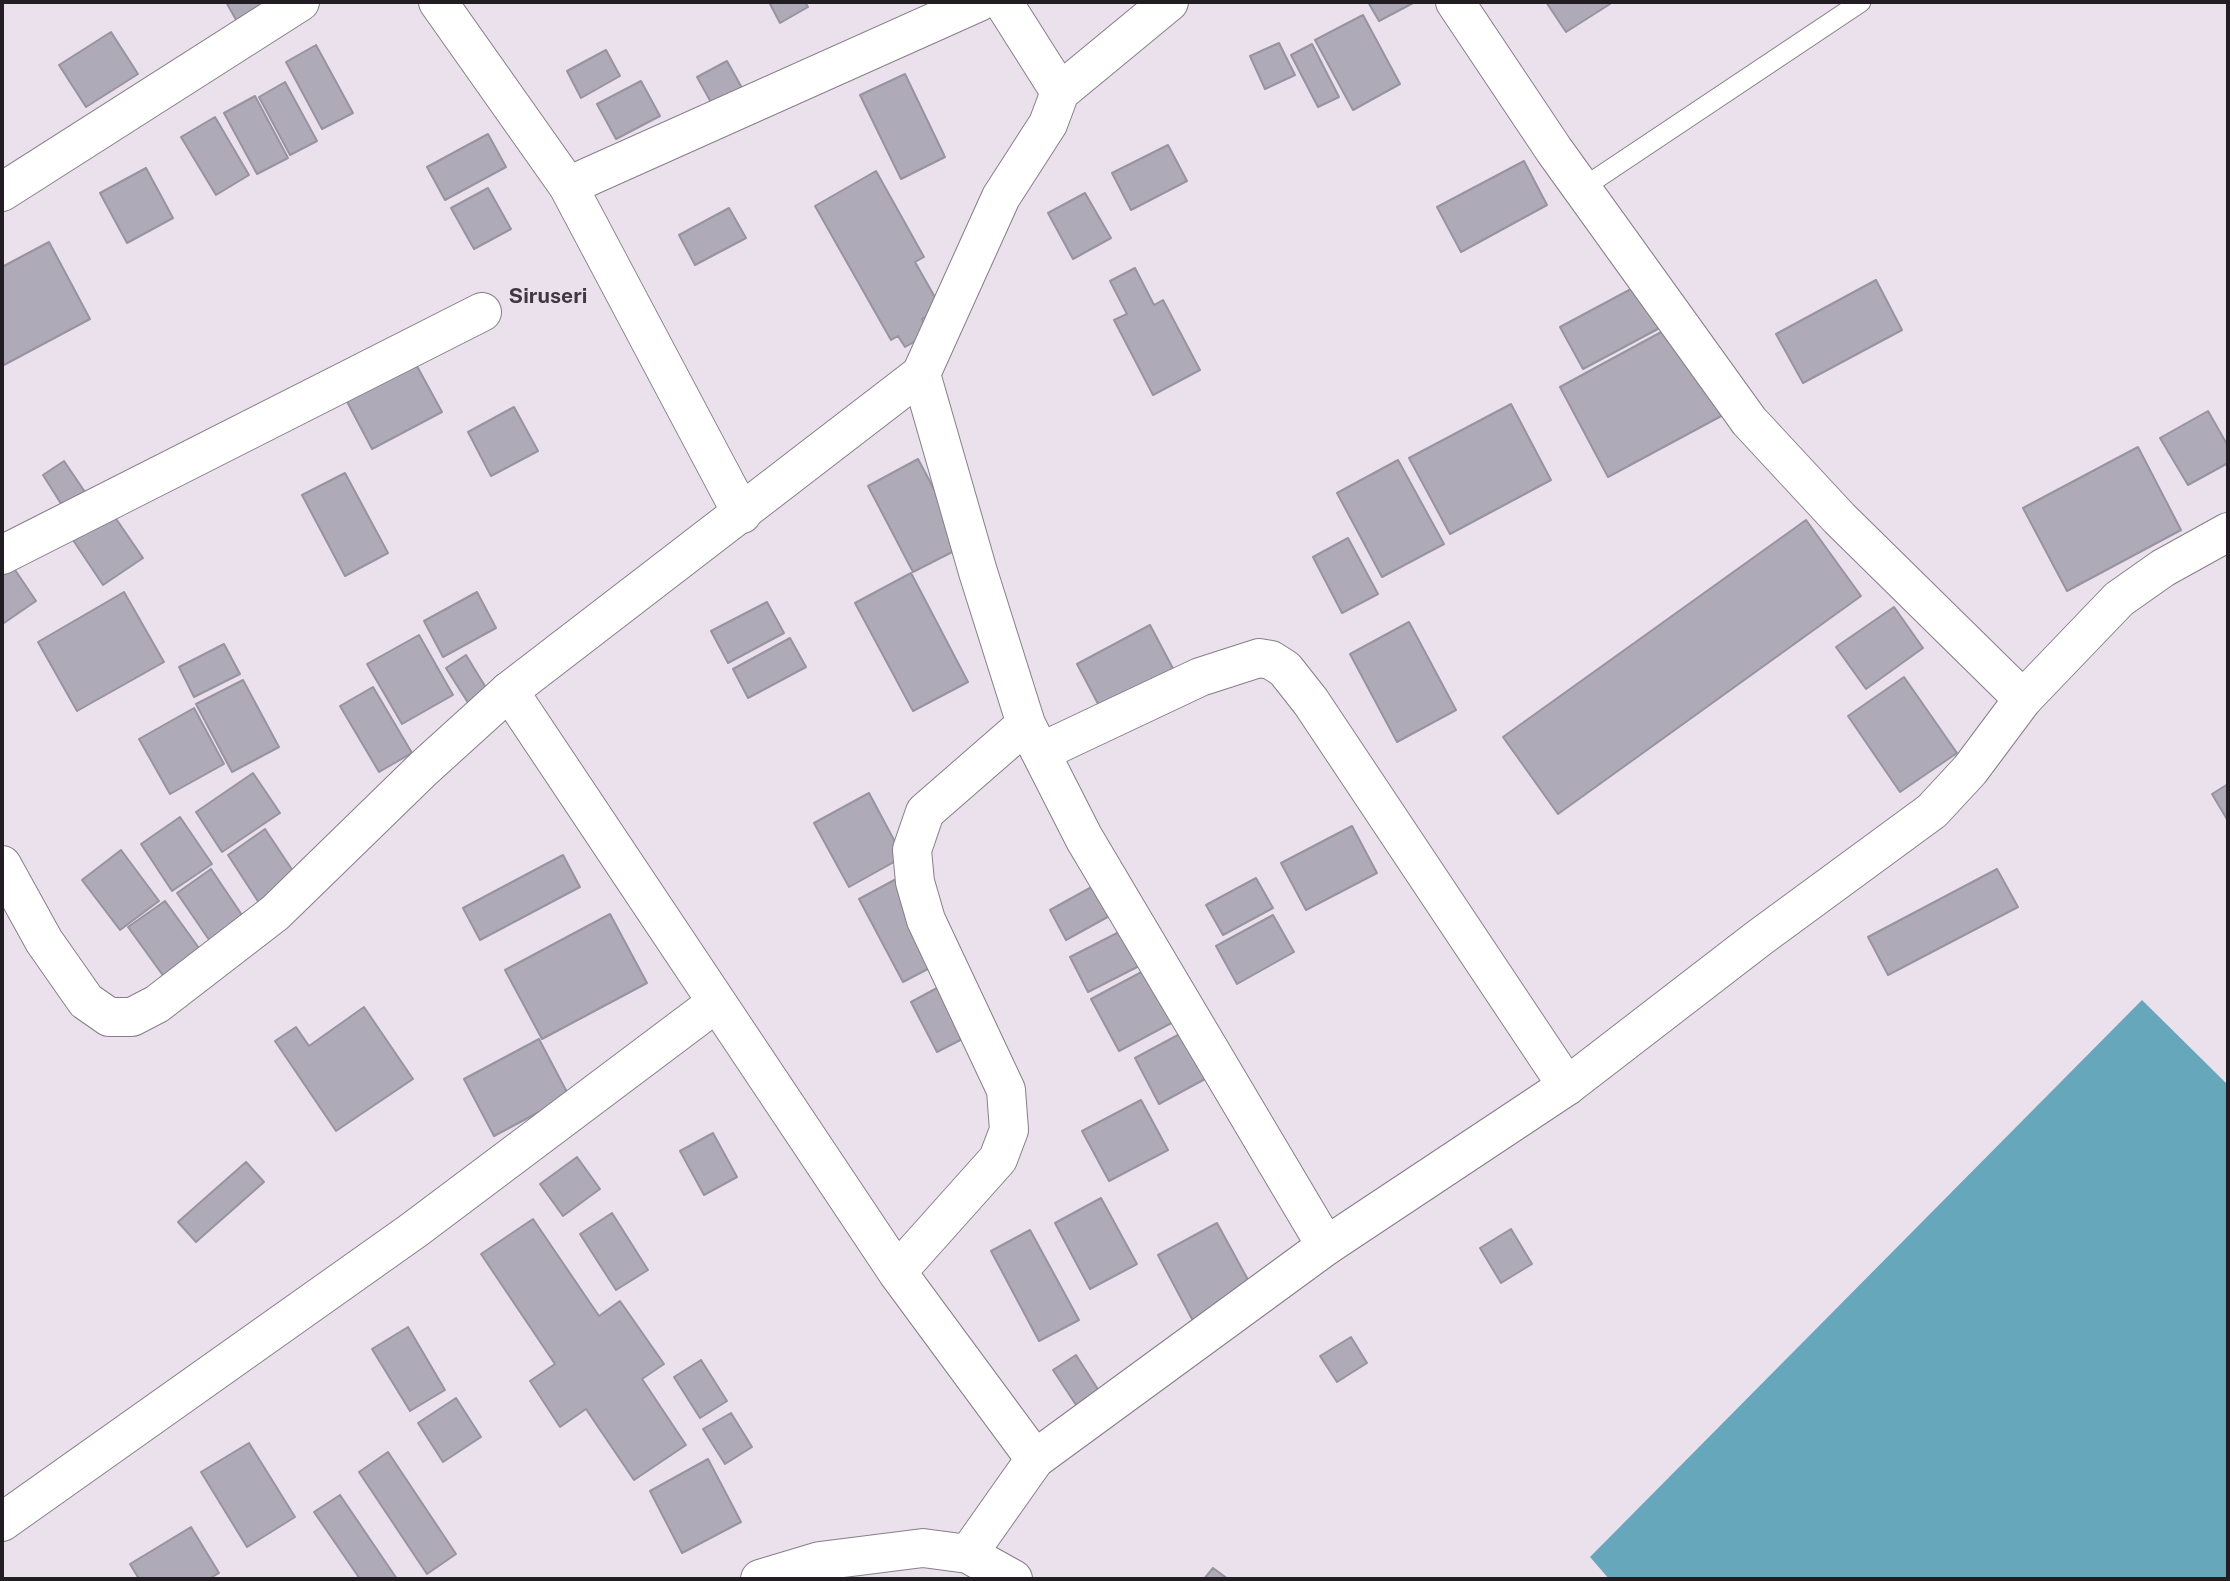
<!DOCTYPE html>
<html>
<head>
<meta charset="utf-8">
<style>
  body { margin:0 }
  #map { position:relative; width:2230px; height:1581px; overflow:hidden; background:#ebe1ed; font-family:"Public Sans",sans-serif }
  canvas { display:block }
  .frame { position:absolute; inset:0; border:4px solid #211d22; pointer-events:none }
</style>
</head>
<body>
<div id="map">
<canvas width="2230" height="1581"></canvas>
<div class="frame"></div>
</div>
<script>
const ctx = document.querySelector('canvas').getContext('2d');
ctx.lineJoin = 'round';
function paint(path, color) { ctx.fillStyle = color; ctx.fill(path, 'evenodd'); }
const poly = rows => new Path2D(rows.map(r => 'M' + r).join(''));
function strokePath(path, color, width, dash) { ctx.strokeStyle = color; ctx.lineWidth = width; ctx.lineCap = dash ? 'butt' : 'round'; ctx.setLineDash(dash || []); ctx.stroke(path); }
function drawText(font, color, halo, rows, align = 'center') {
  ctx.font = font + ' "Public Sans",sans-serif'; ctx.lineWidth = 7; ctx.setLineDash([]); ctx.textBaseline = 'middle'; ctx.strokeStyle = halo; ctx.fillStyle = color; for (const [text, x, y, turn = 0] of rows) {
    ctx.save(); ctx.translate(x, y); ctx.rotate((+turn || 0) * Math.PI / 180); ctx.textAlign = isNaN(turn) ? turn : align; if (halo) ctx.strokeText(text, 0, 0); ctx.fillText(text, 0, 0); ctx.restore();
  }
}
paint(poly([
  [2142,1000,2228,1085,2228,1579,1609,1579,1590,1557]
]), '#67a7bc');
const building = poly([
  [226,2,266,2,239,25,226,2],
  [769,2,805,2,808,7,780,23,769,2],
  [1368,2,1415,2,1379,21,1368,2],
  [1546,2,1608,2,1610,4,1566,32,1546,2],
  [1363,15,1400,84,1353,110,1315,40,1363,15],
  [111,32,138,74,86,107,59,65,111,32],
  [1279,43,1295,75,1265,89,1250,56,1279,43],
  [1312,44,1339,97,1318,107,1291,55,1312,44],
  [316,45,353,113,322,129,286,62,316,45],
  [606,50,620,76,581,98,567,71,606,50],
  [727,61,742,88,712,104,697,77,727,61],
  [905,74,945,157,901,179,860,95,905,74],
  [641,81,660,116,616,139,597,104,641,81],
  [285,82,317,141,290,155,259,97,285,82],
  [255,96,288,158,257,174,224,113,255,96],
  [215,117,249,175,216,195,181,137,215,117],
  [488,134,506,167,445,200,427,167,488,134],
  [1168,145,1187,181,1131,210,1112,173,1168,145],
  [1524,161,1547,205,1461,252,1437,207,1524,161],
  [146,168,173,218,127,243,100,193,146,168],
  [876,171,924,257,915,262,941,308,922,319,930,333,905,347,898,336,891,340,815,206,876,171],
  [488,188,511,229,474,249,451,208,488,188],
  [1085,193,1111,238,1073,259,1048,213,1085,193],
  [729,208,746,238,695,265,679,235,729,208],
  [49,242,90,319,2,366,2,267,49,242],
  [1135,268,1154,305,1163,300,1200,370,1153,395,1114,320,1127,314,1110,281,1135,268],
  [1876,280,1902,330,1803,383,1776,334,1876,280],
  [1646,281,1669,323,1583,369,1560,327,1646,281],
  [1676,324,1725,414,1608,477,1560,387,1676,324],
  [412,357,442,412,372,449,343,394,412,357],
  [1511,404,1551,480,1450,534,1409,458,1511,404],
  [514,407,538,451,491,476,468,432,514,407],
  [2208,411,2228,446,2228,463,2188,485,2160,438,2208,411],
  [2138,447,2181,530,2067,591,2023,508,2138,447],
  [918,459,964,546,913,572,868,486,918,459],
  [1398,460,1444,544,1382,577,1337,493,1398,460],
  [64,461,87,495,65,510,43,475,64,461],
  [345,473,388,553,345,576,302,495,345,473],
  [110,510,143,558,103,585,71,537,110,510],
  [1806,520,1861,596,1558,814,1503,737,1806,520],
  [1348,538,1378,594,1342,613,1313,557,1348,538],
  [11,564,36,601,4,623,2,620,2,570,11,564],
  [911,573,968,682,913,711,855,603,911,573],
  [124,592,164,662,77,711,38,642,124,592],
  [477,592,496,628,443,657,424,621,477,592],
  [767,602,784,633,728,663,711,631,767,602],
  [1894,607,1923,648,1866,689,1836,647,1894,607],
  [1409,622,1456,710,1397,742,1350,654,1409,622],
  [1150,625,1178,678,1105,717,1077,664,1150,625],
  [419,635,453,695,402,724,367,664,419,635],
  [790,638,806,667,748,698,733,669,790,638],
  [224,644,240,674,194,697,179,667,224,644],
  [466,655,491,696,472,709,446,668,466,655],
  [1904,677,1957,753,1900,792,1848,716,1904,677],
  [243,680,279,747,232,772,196,704,243,680],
  [373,687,412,753,379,772,340,706,373,687],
  [194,708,224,764,170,794,139,739,194,708],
  [253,773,280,813,222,852,196,812,253,773],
  [2228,784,2228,821,2212,794,2228,784],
  [869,793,903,857,849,887,814,823,869,793],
  [180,817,212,864,172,891,141,844,180,817],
  [1352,826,1377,873,1306,910,1281,863,1352,826],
  [265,829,301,883,263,909,228,855,265,829],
  [121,850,159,901,120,930,82,880,121,850],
  [563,855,580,887,480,940,463,908,563,855],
  [211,869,248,924,214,947,177,893,211,869],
  [1997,869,2018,907,1888,975,1868,937,1997,869],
  [898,878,943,961,903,982,859,899,898,878],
  [1256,878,1273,908,1223,935,1206,905,1256,878],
  [1097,884,1113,914,1066,940,1050,910,1097,884],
  [165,901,204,955,167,981,128,927,165,901],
  [610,914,647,983,542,1039,505,970,610,914],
  [1273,915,1294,952,1237,984,1216,946,1273,915],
  [1129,927,1147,962,1088,992,1070,957,1129,927],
  [1149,968,1177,1020,1119,1051,1091,999,1149,968],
  [950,981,976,1032,937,1052,911,1002,950,981],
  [364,1007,413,1079,336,1131,275,1041,296,1027,309,1046,364,1007],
  [1191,1028,1216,1073,1159,1104,1135,1058,1191,1028],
  [539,1039,569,1096,494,1136,464,1079,539,1039],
  [1141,1100,1168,1150,1109,1181,1082,1131,1141,1100],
  [713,1133,737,1177,704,1195,680,1151,713,1133],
  [577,1157,600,1189,563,1216,540,1184,577,1157],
  [246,1162,264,1182,196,1242,178,1222,246,1162],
  [1101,1198,1137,1264,1090,1289,1055,1223,1101,1198],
  [612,1213,648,1270,616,1290,580,1234,612,1213],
  [533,1219,599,1316,620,1301,664,1364,642,1379,686,1445,634,1480,586,1409,560,1427,530,1381,555,1364,481,1254,533,1219],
  [1217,1223,1253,1289,1193,1321,1158,1255,1217,1223],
  [1511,1229,1532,1264,1501,1283,1480,1248,1511,1229],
  [1030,1230,1079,1320,1039,1341,991,1251,1030,1230],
  [408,1327,445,1390,410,1411,372,1349,408,1327],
  [1351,1337,1367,1363,1337,1382,1320,1356,1351,1337],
  [1076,1355,1108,1405,1086,1420,1053,1370,1076,1355],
  [701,1360,727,1401,700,1418,674,1377,701,1360],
  [456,1398,481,1437,443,1462,418,1423,456,1398],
  [731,1413,752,1447,725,1464,703,1429,731,1413],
  [249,1443,295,1517,247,1547,201,1472,249,1443],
  [388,1452,456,1554,427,1574,359,1472,388,1452],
  [708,1459,741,1522,682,1553,650,1491,708,1459],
  [340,1495,397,1579,360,1579,314,1512,340,1495],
  [191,1527,219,1573,209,1579,139,1579,130,1564,191,1527],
  [1213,1568,1228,1579,1204,1579,1213,1568]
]);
paint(building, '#aeaab7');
strokePath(building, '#9793a0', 2);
const lane = poly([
  [1581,189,1861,2]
]);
const street = poly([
  [438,2,568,186,742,514],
  [1003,2,1060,92],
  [1455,2,1554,150,1749,421,1839,518,2023,699],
  [568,186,979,2],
  [2,192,300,2],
  [921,374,978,572,1026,724,1084,838,1326,1246],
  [2,555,482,312],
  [509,691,897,1272,1035,1459],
  [1041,752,1200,677,1259,658,1271,660,1285,669,1311,702,1567,1086],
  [897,1272,998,1159,1009,1130,1006,1090,926,920,915,882,912,850,925,812,1026,724],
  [2,1522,414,1230,716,1003]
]);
const secondary = poly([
  [2,865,44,941,86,1001,109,1017,132,1017,157,1004,275,913,423,769,509,691,921,374,1001,197,1048,124,1060,92,1169,2],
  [968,1554,1035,1459,1326,1246,1567,1086,1759,938,1932,811,1970,770,2023,699,2119,599,2163,568,2228,532],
  [760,1579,820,1561,923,1548,968,1554,1013,1579]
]);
strokePath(lane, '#877e89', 21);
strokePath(street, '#877e89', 40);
strokePath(secondary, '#877e89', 40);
strokePath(lane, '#fff', 19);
strokePath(street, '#fff', 38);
strokePath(secondary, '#fff', 38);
drawText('bold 21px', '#3f3741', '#ebe1ed', [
  ["Siruseri",548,297]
]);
</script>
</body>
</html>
